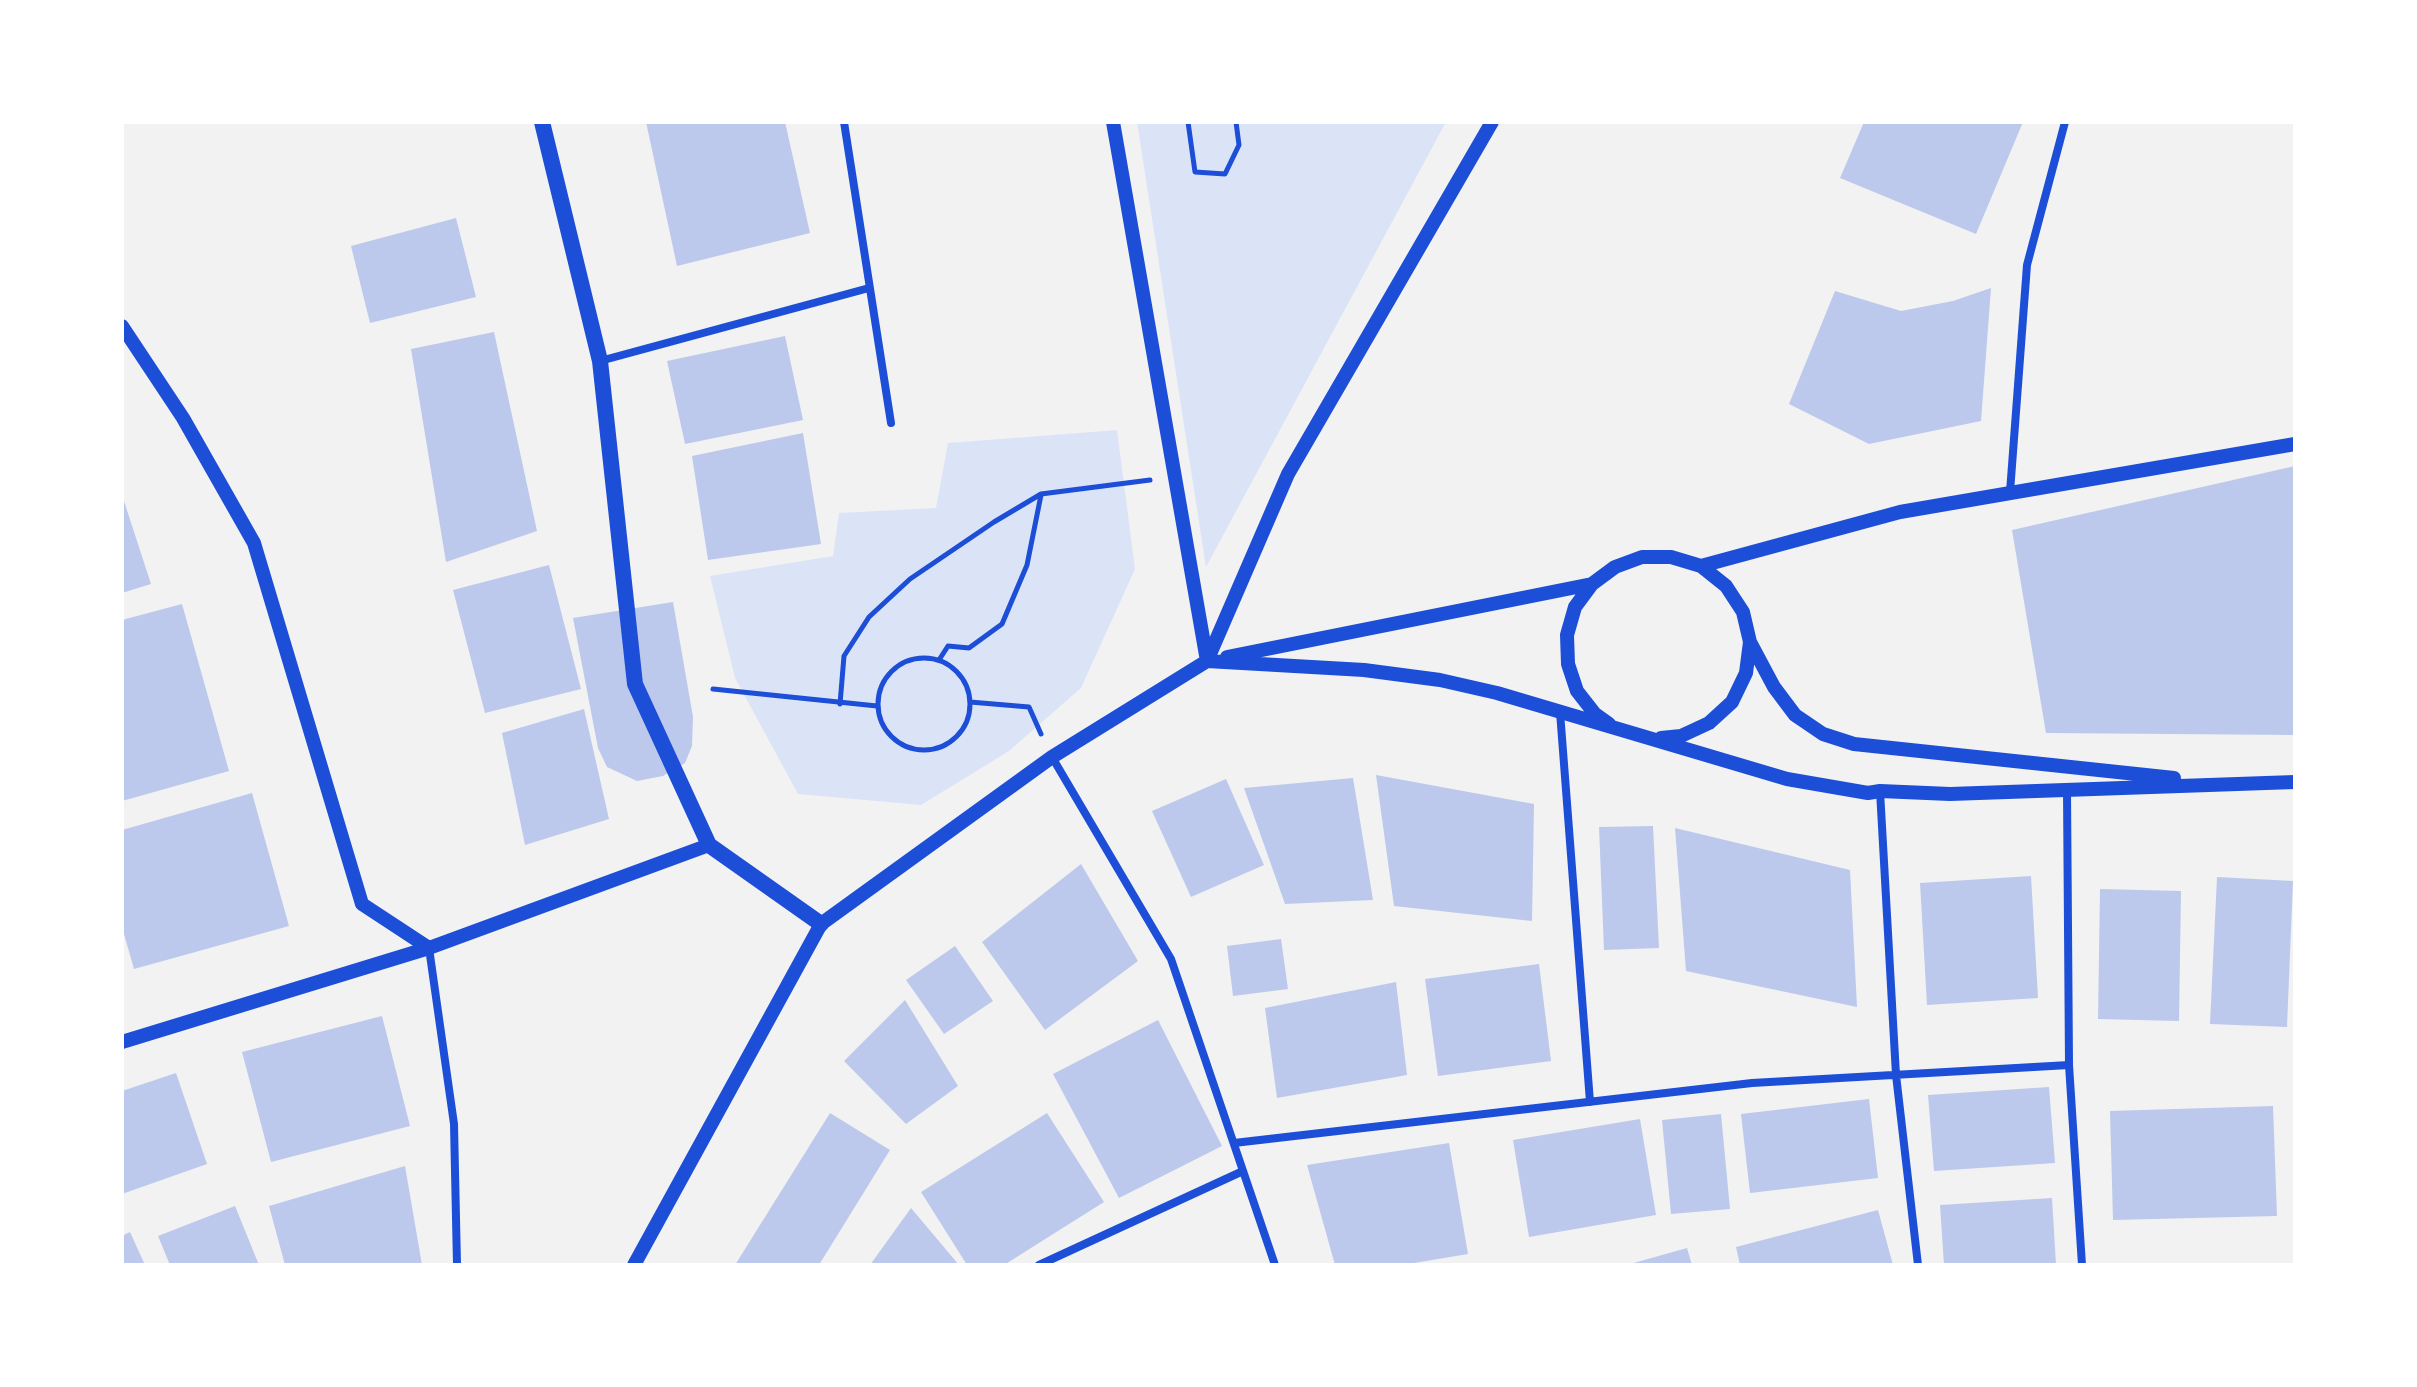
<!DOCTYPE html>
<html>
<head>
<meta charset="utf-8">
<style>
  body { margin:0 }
  #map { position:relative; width:2417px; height:1387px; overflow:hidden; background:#f2f2f2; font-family:Roboto,sans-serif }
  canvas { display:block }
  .frame { position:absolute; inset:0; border:124px solid #fff; pointer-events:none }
</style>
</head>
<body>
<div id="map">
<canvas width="2417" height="1387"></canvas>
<div class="frame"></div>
</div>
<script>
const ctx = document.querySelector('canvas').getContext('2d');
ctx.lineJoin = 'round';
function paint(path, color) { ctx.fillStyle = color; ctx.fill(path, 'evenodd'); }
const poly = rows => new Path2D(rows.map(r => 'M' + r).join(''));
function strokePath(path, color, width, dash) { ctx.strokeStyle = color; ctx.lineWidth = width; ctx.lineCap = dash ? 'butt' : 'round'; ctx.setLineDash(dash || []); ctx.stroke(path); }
paint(poly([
  [1137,122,1446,122,1206,567],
  [1117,430,1135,569,1081,688,1009,751,921,805,798,794,735,678,710,576,833,556,839,513,936,508,948,443]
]), '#dbe4f7');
paint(poly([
  [646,122,785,122,810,233,677,266],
  [1864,122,2023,122,1976,234,1840,178],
  [456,218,476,297,370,323,351,246],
  [1991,288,1981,421,1869,444,1789,404,1835,291,1901,311,1953,301],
  [494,332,537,531,446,562,411,349],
  [785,336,803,420,685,444,667,361],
  [803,433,821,544,708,560,692,456],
  [2295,466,2295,735,2046,733,2012,530],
  [123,498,151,584,122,593,122,499],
  [549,565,581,689,485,713,453,590],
  [673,602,693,717,692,746,685,763,663,776,637,781,607,767,598,748,573,618],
  [182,604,229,771,122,801,122,620],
  [584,709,609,819,525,845,502,733],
  [1376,775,1534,804,1532,921,1394,906],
  [1353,778,1373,900,1285,904,1244,788],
  [1226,779,1264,865,1191,897,1152,811],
  [252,793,289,926,134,969,122,927,122,830],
  [1653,826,1659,948,1604,950,1599,827],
  [1675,828,1850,870,1857,1007,1686,971],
  [1081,864,1138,961,1045,1030,982,942],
  [2031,876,2038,998,1927,1005,1920,883],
  [2217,877,2293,881,2287,1027,2210,1024],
  [2100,889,2181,891,2179,1021,2098,1019],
  [1281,939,1288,989,1233,996,1227,946],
  [955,946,993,1001,944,1034,906,980],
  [1539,964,1551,1061,1438,1076,1425,979],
  [1396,982,1407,1075,1277,1098,1265,1008],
  [905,1000,958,1086,906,1124,844,1061],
  [382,1016,410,1126,271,1162,242,1052],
  [1158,1020,1222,1146,1119,1198,1053,1074],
  [176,1073,207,1164,122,1194,122,1091],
  [2049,1087,2055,1163,1934,1171,1928,1095],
  [1869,1099,1878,1178,1750,1193,1741,1114],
  [2273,1106,2277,1216,2113,1220,2110,1111],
  [830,1113,890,1150,819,1265,735,1265],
  [1047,1113,1104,1202,1004,1265,967,1265,921,1192],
  [1721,1114,1730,1209,1671,1214,1662,1120],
  [1640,1119,1656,1215,1529,1237,1513,1140],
  [1449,1143,1468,1254,1402,1265,1335,1265,1307,1165],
  [405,1166,422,1265,285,1265,269,1206],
  [2052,1198,2056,1265,1944,1265,1940,1205],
  [235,1206,259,1265,170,1265,158,1236],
  [911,1208,959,1265,870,1265],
  [1878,1210,1893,1265,1740,1265,1736,1247],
  [130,1232,145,1265,122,1265,122,1236],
  [1687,1248,1692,1265,1630,1265,1630,1264]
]), '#bdc9ec');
strokePath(poly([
  [1188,122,1195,172,1225,174,1239,145,1236,122],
  '878 704a46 46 0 1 1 92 0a46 46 0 1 1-92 0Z',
  [939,660,948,646,969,648,1002,624,1027,565,1041,495],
  [713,689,877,706],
  [970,702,1029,707,1041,734],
  [840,704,844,656,869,617,910,579,994,522,1041,494,1150,480]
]), '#1d4ed8', 5);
strokePath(poly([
  [844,122,891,423],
  [600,361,869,288],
  [2010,492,2027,265,2065,122],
  [1560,712,1590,1102],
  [1052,757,1171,959,1275,1265],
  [1880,791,1896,1075,1918,1265],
  [2067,791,2069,1065,2082,1265],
  [429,948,454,1124,457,1265],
  [1234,1143,1752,1083,2069,1065],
  [1039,1265,1243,1171]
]), '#1d4ed8', 8);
strokePath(poly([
  [1113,122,1207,661],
  [122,326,183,418,254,543,362,904,429,948],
  [1701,566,1900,512,2295,444],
  [1227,657,1592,584],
  [1207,661,1364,670,1440,680,1497,693,1787,779,1868,793,1880,791,1950,794,2295,782],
  [1609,724,1595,714,1577,691,1568,664,1567,635,1575,607,1592,584,1615,567,1642,557,1671,557,1701,566,1726,586,1743,612,1750,642,1774,687,1795,715,1823,734,1854,744,2174,778],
  [1661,738,1681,736,1709,723,1732,702,1746,673,1750,642],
  [122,1042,429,948,709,845],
  [634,1265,821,924,1052,757,1207,661,1288,474,1492,122]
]), '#1d4ed8', 14);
strokePath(poly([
  [542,122,600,361,635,684,709,845,821,924]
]), '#1d4ed8', 16);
</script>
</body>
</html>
